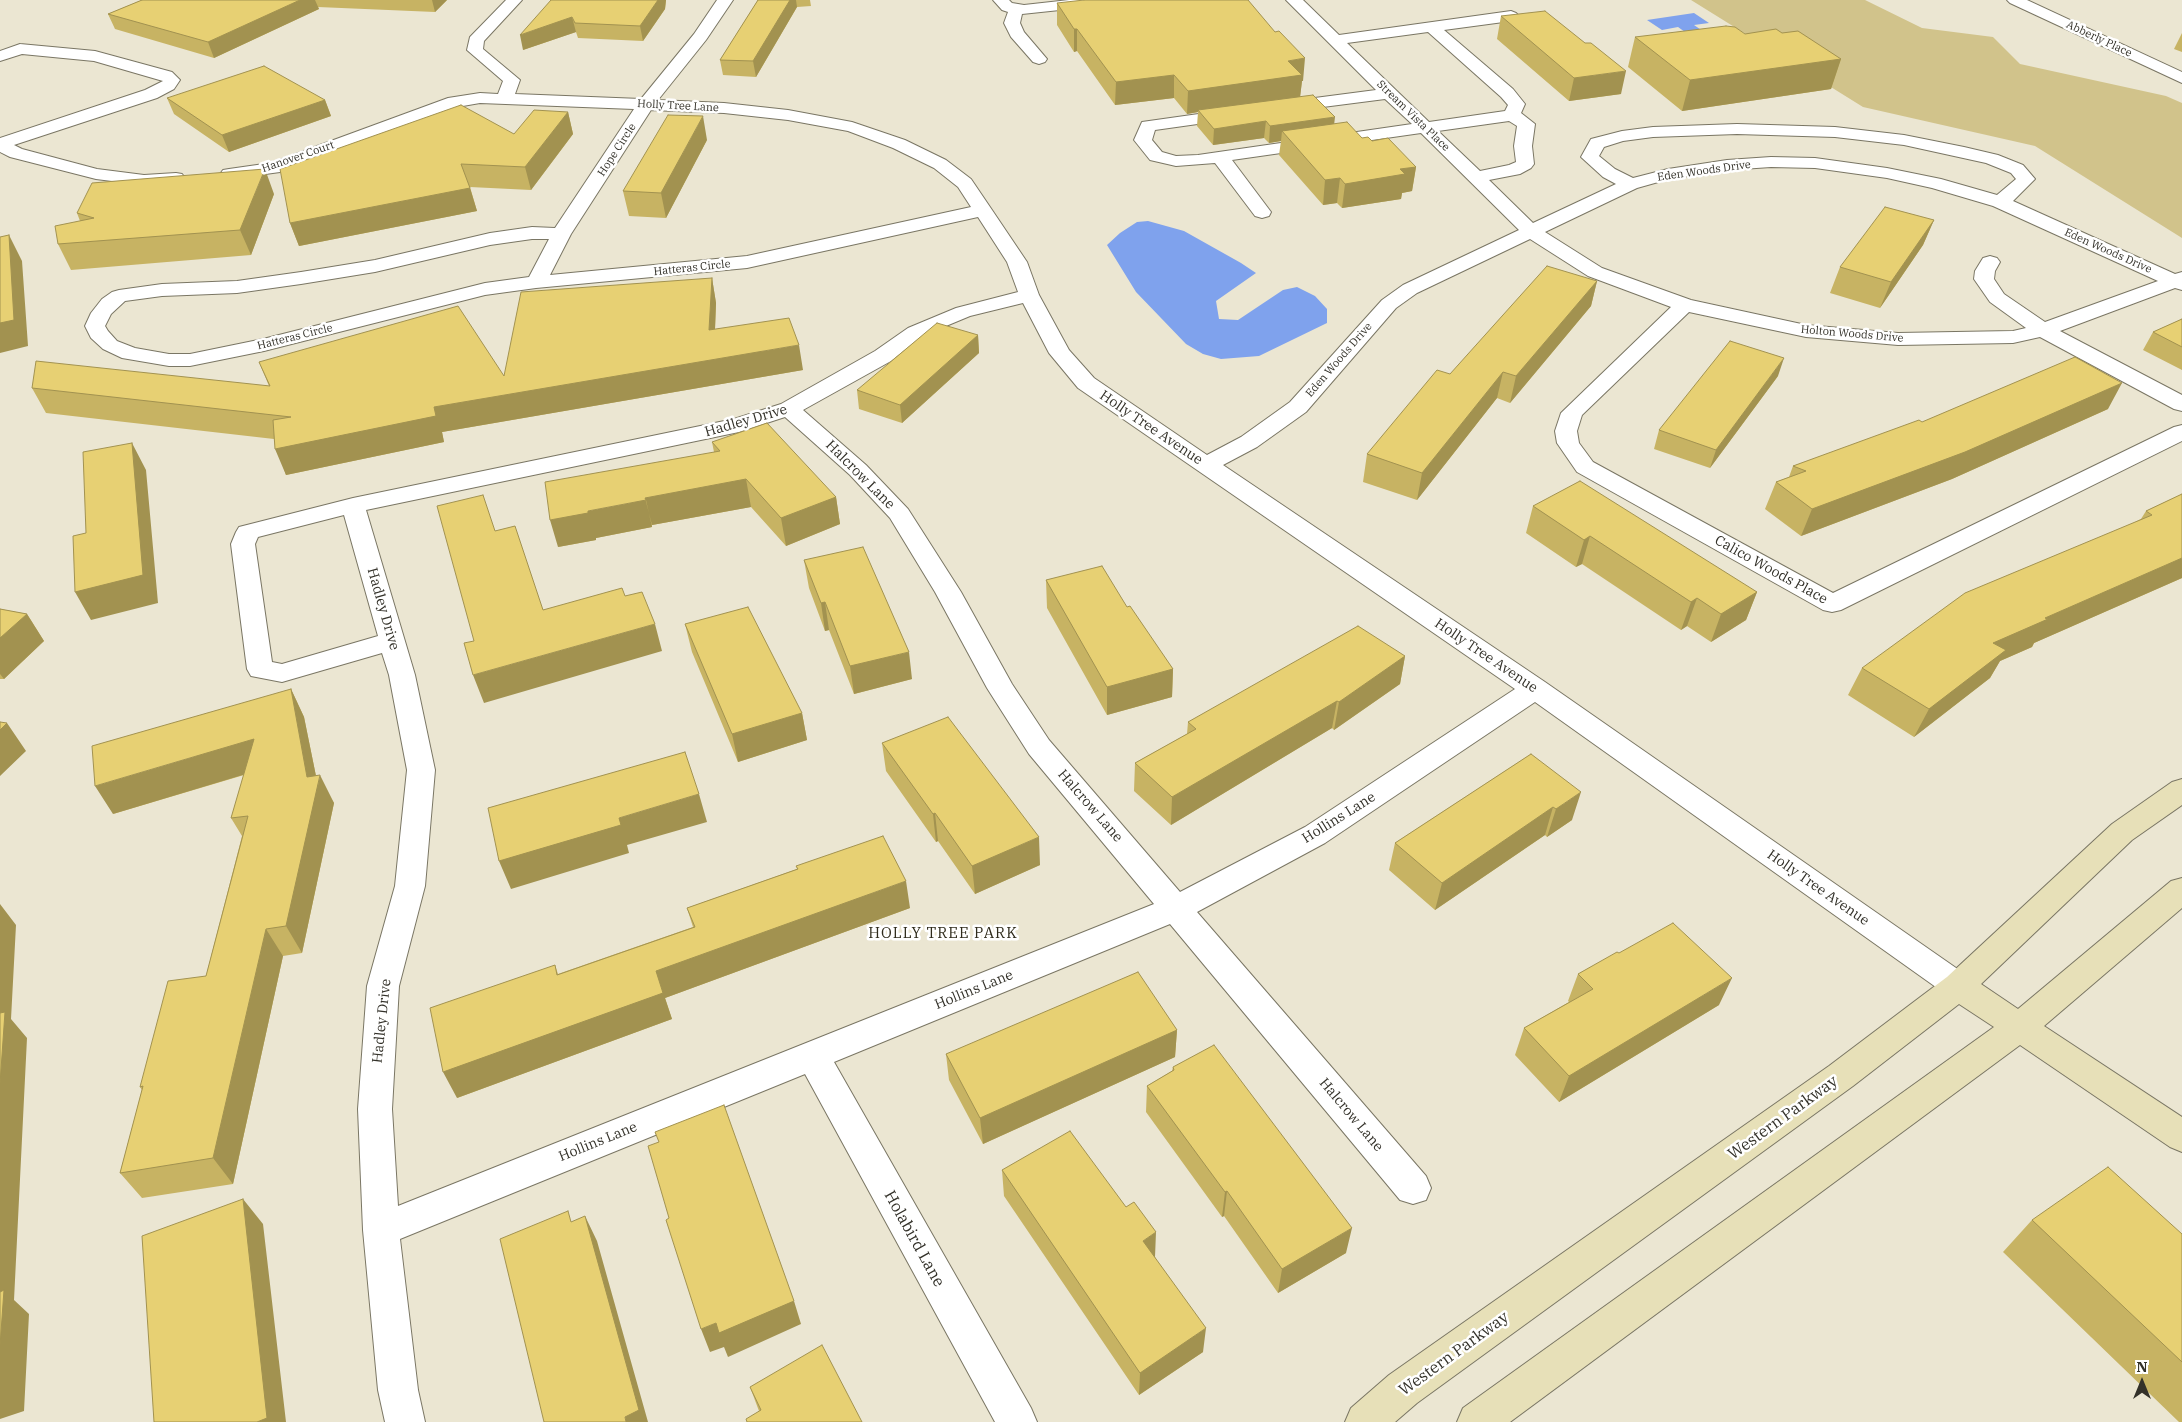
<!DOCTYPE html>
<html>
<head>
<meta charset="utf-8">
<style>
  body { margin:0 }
  #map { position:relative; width:2182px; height:1422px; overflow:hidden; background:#ebe6d2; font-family:"IBM Plex Serif",serif }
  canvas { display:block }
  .north { position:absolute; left:2117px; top:1357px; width:50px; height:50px; -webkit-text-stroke:4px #fff; paint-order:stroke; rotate:0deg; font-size:14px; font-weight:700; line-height:20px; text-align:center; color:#333129 }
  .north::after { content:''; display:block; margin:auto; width:18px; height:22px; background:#333129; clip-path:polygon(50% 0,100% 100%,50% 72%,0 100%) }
</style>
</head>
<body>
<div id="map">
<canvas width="2182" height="1422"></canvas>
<div class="north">N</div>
</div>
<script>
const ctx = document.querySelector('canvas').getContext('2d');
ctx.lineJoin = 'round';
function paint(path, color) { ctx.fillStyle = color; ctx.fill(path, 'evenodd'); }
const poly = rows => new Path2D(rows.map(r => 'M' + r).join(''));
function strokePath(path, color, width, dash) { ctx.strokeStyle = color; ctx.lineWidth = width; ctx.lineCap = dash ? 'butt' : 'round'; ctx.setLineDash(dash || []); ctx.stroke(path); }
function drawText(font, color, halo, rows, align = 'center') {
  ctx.font = font + ' "IBM Plex Serif",serif'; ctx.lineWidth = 5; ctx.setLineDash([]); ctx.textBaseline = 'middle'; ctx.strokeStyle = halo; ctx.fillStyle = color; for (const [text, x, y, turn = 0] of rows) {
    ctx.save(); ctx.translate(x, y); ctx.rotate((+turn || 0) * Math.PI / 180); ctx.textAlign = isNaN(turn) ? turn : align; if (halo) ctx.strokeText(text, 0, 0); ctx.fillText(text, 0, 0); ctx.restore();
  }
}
paint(poly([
  [1691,0,1865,0,1922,28,1993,37,2020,64,2166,96,2182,103,2182,238,2035,146,1863,107]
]), '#d1c38b');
paint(poly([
  [1694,13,1709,23,1694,25,1707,34,1692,37,1678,27,1662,30,1647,20],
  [1148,221,1184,231,1241,263,1256,273,1216,301,1219,319,1238,320,1283,290,1297,287,1315,296,1327,309,1327,323,1259,356,1221,359,1203,354,1186,344,1136,292,1107,245,1120,233,1137,222]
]), '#7fa2ed');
const street = poly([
  [506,0,522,0,484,41,483,49,520,80,515,94,641,99,694,34,717,0,733,0,706,40,658,100,724,103,788,110,852,122,905,140,946,160,971,179,992,210,1027,262,1039,295,1069,350,1094,378,1207,455,1241,437,1290,402,1382,300,1403,285,1519,230,1421,133,1232,160,1271,212,1269,216,1262,218,1255,216,1215,163,1176,166,1150,160,1134,140,1142,122,1234,109,1240,110,1243,114,1240,118,1155,130,1152,140,1162,152,1176,156,1198,155,1412,124,1385,99,1284,112,1278,111,1275,107,1278,103,1284,102,1376,90,1286,0,1303,0,1339,35,1511,11,1516,13,1519,16,1516,19,1511,21,1444,30,1513,89,1525,104,1521,113,1535,124,1532,146,1534,164,1531,168,1520,174,1489,180,1533,223,1616,184,1603,177,1581,157,1591,139,1622,131,1653,127,1737,124,1835,127,1904,135,1964,147,1998,155,2023,165,2035,179,2013,201,2175,274,2182,272,2182,290,2175,288,2060,331,2182,395,2182,411,2174,409,2040,337,2013,343,1898,345,1806,337,1689,312,1582,415,1577,431,1579,443,1593,462,1833,593,2174,427,2182,425,2182,441,1841,610,1832,612,1823,610,1577,472,1557,443,1555,431,1561,413,1671,307,1588,276,1530,239,1417,293,1396,308,1306,412,1257,447,1223,465,1545,682,1969,977,1974,986,1969,995,1958,999,1947,995,1535,702,1325,843,1197,912,1426,1176,1431,1188,1426,1200,1413,1204,1400,1200,1170,924,834,1062,1031,1408,1037,1422,995,1422,805,1074,400,1239,418,1390,425,1422,385,1422,378,1390,363,1230,358,1109,367,986,395,886,407,770,389,675,382,653,282,682,251,676,247,669,231,544,236,532,239,527,353,498,734,419,781,404,875,351,908,328,956,308,1018,292,1007,262,978,217,747,268,536,288,485,295,264,351,190,366,169,366,122,358,103,349,91,338,85,326,91,313,102,299,112,292,119,290,162,284,237,281,301,272,375,260,490,233,532,227,555,228,634,109,480,103,457,107,280,172,229,179,223,178,220,174,223,170,229,169,271,163,448,98,480,93,498,94,503,81,467,50,470,37,506,0],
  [1428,32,1501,97,1508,105,1505,111,1429,122,1347,43,1428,32],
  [651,110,724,113,788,120,848,131,893,148,934,168,958,187,971,207,747,256,550,275,571,234,651,110],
  [1509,121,1517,126,1514,146,1516,162,1509,165,1480,171,1438,131,1509,121],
  [1737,134,1835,137,1904,145,1986,163,2011,173,2016,179,1997,195,1941,179,1887,168,1815,158,1771,157,1727,160,1668,169,1633,178,1615,169,1599,156,1604,147,1623,141,1653,137,1737,134],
  [1771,167,1815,168,1887,178,1932,188,1993,206,2158,281,2045,322,2004,294,1994,279,1995,271,2000,262,1997,258,1990,256,1983,258,1975,271,1974,279,1990,302,2026,328,2013,331,1898,333,1806,325,1691,300,1602,268,1545,232,1637,188,1669,179,1727,170,1771,167],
  [532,239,549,239,529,277,485,283,263,339,190,354,169,354,135,348,117,341,108,331,105,326,111,314,125,301,162,296,237,293,301,284,375,272,490,245,532,239],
  [1023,303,1049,353,1078,388,1515,689,1305,827,1180,892,1049,740,1012,684,961,592,908,509,866,465,803,410,891,361,922,336,970,316,1023,303],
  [785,417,850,475,890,518,935,592,987,688,1029,754,1154,904,398,1206,392,1109,399,986,425,886,435,770,415,675,366,510,739,432,785,417],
  [344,515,378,636,282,664,272,662,255,544,258,537,344,515],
  [993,0,1009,0,1012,3,1024,5,1069,0,1115,0,1112,3,1107,5,1022,14,1020,23,1024,32,1047,59,1045,62,1039,64,1033,62,1011,37,1004,23,1008,12,1002,10,993,0],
  [2007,0,2027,0,2182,72,2182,83,2010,3,2007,0],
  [20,44,95,51,172,72,180,80,174,89,157,98,14,145,22,149,97,169,144,175,176,173,182,174,185,178,182,182,144,185,96,179,10,157,0,152,0,138,145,90,163,81,94,61,22,54,0,61,0,51,20,44]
]);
const secondary = poly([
  [2182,779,2182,805,2132,840,1981,984,2018,1009,2171,881,2182,878,2182,908,2044,1026,2182,1117,2182,1152,2170,1147,2020,1045,1510,1422,1457,1422,1463,1408,1994,1027,1959,1004,1853,1086,1417,1403,1395,1422,1345,1422,1351,1408,1389,1375,1829,1066,1923,995,1947,977,2112,824,2172,782,2182,779]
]);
strokePath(street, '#7a7664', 2);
strokePath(secondary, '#7a7664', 2);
paint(street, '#fff');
paint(secondary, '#e7e0b8');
paint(poly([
  [142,0,447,0,435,12,318,7,319,9,214,58,115,29,108,14],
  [551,0,666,0,665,9,643,41,578,38,576,32,523,50],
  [758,0,810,0,811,6,797,7,756,77,723,75,720,60],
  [1057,3,1303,81,1302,81,1300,96,1334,124,1362,138,1372,141,1416,167,1412,191,1402,193,1401,199,1342,208,1337,203,1323,205,1279,155,1281,141,1269,143,1264,138,1213,145,1197,126,1198,112,1187,114,1174,98,1115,105,1077,51,1074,52,1057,25],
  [1501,16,1621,94,1569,101,1497,39],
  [1782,33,1841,59,1831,89,1682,111,1628,67,1635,37],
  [2182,33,2182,52,2174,49],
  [167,98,325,100,331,116,229,152,174,114],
  [568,112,573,134,531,190,470,187,477,211,299,246,290,223,514,134],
  [707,140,666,218,629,216,623,191],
  [274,194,251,255,71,270,58,244,80,221,77,213],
  [1934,220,1923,245,1880,308,1830,293,1840,267],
  [712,278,716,303,715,329,803,370,442,432,444,442,286,475,274,439,46,413,32,388,269,386,259,362,504,376],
  [1597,281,1591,306,1510,403,1497,398,1417,500,1363,482,1367,454,1450,374],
  [2182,319,2182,370,2143,350,2153,332],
  [978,335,979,353,902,423,859,409,857,390],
  [1778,376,1710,468,1654,449,1659,430],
  [2108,409,1952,479,1801,536,1765,509,1776,482,1789,477,1793,466,1922,422],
  [712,442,836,497,840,524,786,546,751,507,652,525,652,527,596,538,596,540,558,547,714,452],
  [2182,494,2182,578,2034,643,2032,647,2000,661,1990,678,1914,737,1848,695,1862,668,2141,519,2146,511],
  [1533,506,1757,592,1746,620,1711,642,1687,626,1681,630,1582,564,1576,567,1526,533],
  [804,560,912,679,854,694,829,630,825,631,809,588],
  [1046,580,1127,607,1173,669,1172,697,1107,715,1047,608],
  [0,609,27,614,44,641,4,679,0,679],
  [685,624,802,713,807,740,738,762,692,652],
  [1405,656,1400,684,1334,730,1332,728,1171,825,1134,791,1135,763,1187,734,1188,722],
  [291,689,304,717,316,776,334,803,302,953,283,956,233,1184,142,1198,120,1173,142,1090,140,1087,206,976,242,836,231,818,244,775,113,814],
  [882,743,1040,865,975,894,938,841,936,842,886,771],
  [1531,754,1572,820,1547,837,1545,835,1435,910,1389,870,1395,843],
  [796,866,910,908,665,998,672,1019,457,1098,555,965,558,974,693,927,687,908,797,869],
  [1619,953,1719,1005,1559,1102,1515,1055,1524,1028,1569,1002,1568,1001,1578,974],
  [1177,1030,1175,1057,983,1144,949,1080,946,1054],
  [1173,1067,1346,1253,1278,1293,1224,1216,1222,1217,1146,1112,1147,1086,1172,1071],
  [1002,1170,1155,1257,1203,1352,1139,1395,1004,1196],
  [2032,1220,2182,1234,2182,1422,2179,1422,2003,1252],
  [750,1387,862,1422,759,1411]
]), '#c7b363');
paint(poly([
  [300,0,315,0,319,9,214,58,208,42],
  [432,0,447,0,435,12],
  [658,0,666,0,665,9,643,41,640,26],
  [790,0,796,0,797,7,756,77,753,61],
  [572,17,576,32,523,50,520,35],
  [1074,29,1077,29,1077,51,1074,52],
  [1305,58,1303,81,1302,81,1300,98,1198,110,1198,112,1187,114,1188,91,1288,61],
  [1841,59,1831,89,1682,111,1690,80],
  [1626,71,1621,94,1569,101,1574,78],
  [1174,75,1174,98,1115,105,1116,82],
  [325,100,331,116,229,152,222,135],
  [568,112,573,134,531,190,525,167],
  [703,116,707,140,666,218,661,193],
  [1335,117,1333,134,1282,131,1281,141,1269,143,1270,126],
  [1266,121,1264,138,1213,145,1214,129],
  [1416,167,1412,191,1402,193,1401,199,1342,208,1345,184,1400,169],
  [265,169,274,194,251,255,240,230],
  [1340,178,1337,203,1323,205,1325,180],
  [470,188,477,211,299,246,290,223],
  [1934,220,1923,245,1880,308,1891,282],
  [9,235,22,261,28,346,0,353,0,323],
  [712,278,716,303,714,355,709,330],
  [1597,281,1591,306,1510,403,1516,376],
  [978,335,979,353,902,423,900,405],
  [799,345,803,370,442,432,444,442,286,475,275,449,434,407],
  [1784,358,1778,376,1710,468,1716,450],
  [1503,372,1497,398,1417,500,1422,473],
  [2122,383,2108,409,1952,479,1801,536,1812,509],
  [132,443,146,470,158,603,91,620,75,592],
  [746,479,751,507,652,525,645,498],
  [836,497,840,524,786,546,781,518],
  [646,500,652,527,596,538,596,540,558,547,550,520,588,511],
  [1590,536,1582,564,1576,567,1584,540],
  [2182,558,2182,578,2034,643,2032,647,2000,661,1990,678,1914,737,1929,709,1993,643,2045,618],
  [1757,592,1746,620,1711,642,1721,614],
  [1697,598,1687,626,1681,630,1691,602],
  [825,602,829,630,825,631,821,603],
  [27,614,44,641,4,679,0,674,0,638],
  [655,624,662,651,484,703,473,675],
  [909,652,912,679,854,694,850,666],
  [1405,656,1400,684,1334,730,1339,702],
  [1173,669,1172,697,1107,715,1107,687],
  [291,689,304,717,318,786,320,775,334,803,302,953,286,926,307,777],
  [1337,701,1332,728,1171,825,1172,797],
  [802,713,807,740,738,762,732,734],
  [7,723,26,751,0,776,0,730],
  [254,739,269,767,113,814,95,786],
  [1581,792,1572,820,1547,837,1556,809],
  [699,794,707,822,627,845,629,853,511,889,499,861,619,818],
  [1553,807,1545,835,1435,910,1442,883],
  [935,813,938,841,936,842,933,814],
  [1039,837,1040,865,975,894,972,866],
  [906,881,910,908,665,998,672,1019,457,1098,443,1072,656,971],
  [0,904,16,925,11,1019,27,1038,14,1300,29,1314,24,1411,0,1419],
  [266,929,283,956,233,1184,213,1158],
  [1732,978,1719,1005,1559,1102,1569,1076],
  [1177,1030,1175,1057,983,1144,980,1118],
  [1227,1191,1224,1216,1222,1217,1225,1192],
  [243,1199,263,1224,286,1422,257,1422],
  [585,1216,597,1241,648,1422,626,1422],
  [1352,1228,1346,1253,1278,1293,1282,1269],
  [1156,1232,1155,1257,1141,1266,1143,1241],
  [794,1301,801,1324,728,1357,724,1347,710,1352,701,1329,716,1323],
  [1206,1328,1203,1352,1139,1395,1140,1373]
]), '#a29250');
const building = poly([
  [142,0,300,0,208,42,108,14,142,0],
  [551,0,658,0,640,26,575,23,572,17,520,35,551,0],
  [758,0,790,0,753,61,720,60,758,0],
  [1084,0,1248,0,1275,32,1279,31,1305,58,1288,61,1302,75,1188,91,1174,75,1116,82,1077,29,1074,29,1057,3,1084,0],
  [1545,11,1585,43,1591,43,1626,71,1574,78,1501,16,1545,11],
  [1726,26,1735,27,1745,34,1776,29,1782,33,1798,31,1841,59,1690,80,1635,37,1726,26],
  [264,66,325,100,222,135,167,98,264,66],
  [1313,95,1335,117,1270,126,1266,121,1214,129,1198,110,1313,95],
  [461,105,514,134,534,110,568,112,525,167,461,164,470,188,290,223,280,169,461,105],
  [668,115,703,116,661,193,623,191,668,115],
  [1347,122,1362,138,1368,137,1372,141,1388,138,1416,167,1400,169,1405,174,1345,184,1340,178,1325,180,1282,131,1347,122],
  [265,169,240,230,58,244,55,226,94,218,77,213,92,183,265,169],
  [1885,207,1934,220,1891,282,1840,267,1885,207],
  [9,235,14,320,0,323,0,237,9,235],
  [1547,266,1597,281,1516,376,1503,372,1422,473,1367,454,1437,370,1450,374,1547,266],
  [712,278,709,330,789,318,799,345,434,407,436,416,275,449,273,420,291,417,32,388,36,361,270,386,259,362,458,306,504,376,521,292,712,278],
  [2182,319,2182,347,2153,332,2182,319],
  [937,323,978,335,900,405,857,390,937,323],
  [1730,341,1784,358,1716,450,1659,430,1730,341],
  [2075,357,2122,383,1965,452,1812,509,1776,482,1806,471,1793,466,1919,420,1922,422,2075,357],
  [767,423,836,497,781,518,746,479,645,498,646,500,588,511,588,513,550,520,545,482,720,451,712,442,767,423],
  [132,443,143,575,75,592,73,536,86,533,83,452,132,443],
  [1580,481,1757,592,1721,614,1697,598,1691,602,1590,536,1584,540,1533,506,1580,481],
  [2182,494,2182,558,2045,618,2048,619,1993,643,2006,650,1929,709,1862,668,1965,593,2152,515,2146,511,2182,494],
  [483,495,495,531,515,526,543,610,622,588,625,596,642,592,655,624,473,675,464,643,474,641,437,506,483,495],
  [863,547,909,652,850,666,825,602,821,603,804,560,863,547],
  [1102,566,1127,607,1130,606,1173,669,1107,687,1046,580,1102,566],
  [748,607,802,713,732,734,685,624,748,607],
  [0,609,27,614,0,638,0,609],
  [1358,626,1405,656,1339,702,1337,701,1172,797,1135,763,1196,729,1188,722,1358,626],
  [291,689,307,777,320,775,286,926,266,929,213,1158,120,1173,143,1086,140,1087,168,981,206,976,248,816,231,818,254,739,95,786,92,746,291,689],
  [948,717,1039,837,972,866,935,813,933,814,882,743,948,717],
  [0,722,7,723,0,730,0,722],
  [685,752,699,794,619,818,621,825,499,861,488,808,685,752],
  [1531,754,1581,792,1556,809,1553,807,1442,883,1395,843,1531,754],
  [883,836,906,881,656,971,663,993,443,1072,430,1008,555,965,557,975,695,927,687,908,798,869,796,866,883,836],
  [1673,923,1732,978,1569,1076,1524,1028,1593,989,1578,974,1617,952,1619,953,1673,923],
  [1138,972,1177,1030,980,1118,946,1054,1138,972],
  [5,1012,0,1084,0,1013,5,1012],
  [1214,1045,1352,1228,1282,1269,1227,1191,1225,1192,1147,1086,1174,1070,1173,1067,1214,1045],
  [724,1105,794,1301,719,1333,716,1323,701,1329,666,1220,669,1218,648,1146,659,1142,655,1132,724,1105],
  [1070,1131,1126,1207,1134,1202,1156,1232,1143,1241,1206,1328,1140,1373,1002,1170,1070,1131],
  [2108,1167,2182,1234,2182,1362,2032,1220,2108,1167],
  [243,1199,267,1418,257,1422,154,1422,142,1236,243,1199],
  [568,1211,571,1222,585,1216,639,1410,625,1417,626,1422,544,1422,500,1239,568,1211],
  [4,1290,0,1346,0,1292,4,1290],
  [822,1345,862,1422,747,1422,746,1419,761,1410,750,1387,822,1345]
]);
paint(building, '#e7d073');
strokePath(building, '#a29250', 1);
drawText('11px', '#333129', '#fff', [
  ["Abberly Place",2099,39,25],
  ["Holly Tree Lane",678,106,3],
  ["Stream Vista Place",1413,116,44],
  ["Hope Circle",617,150,-57],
  ["Hanover Court",298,157,-19],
  ["Eden Woods Drive",1704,171,-8],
  ["Eden Woods Drive",2108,251,24],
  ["Hatteras Circle",692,268,-6],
  ["Holton Woods Drive",1852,334,5],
  ["Hatteras Circle",295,337,-14],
  ["Eden Woods Drive",1339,360,-49]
]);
drawText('14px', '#333129', '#fff', [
  ["Hadley Drive",746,421,-16],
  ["Holly Tree Avenue",1151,428,34],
  ["Halcrow Lane",860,475,45],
  ["Calico Woods Place",1771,570,29],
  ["Hadley Drive",383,609,74],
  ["Holly Tree Avenue",1486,656,34],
  ["Halcrow Lane",1090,806,49],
  ["Hollins Lane",1339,818,-32],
  ["Holly Tree Avenue",1818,888,35],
  ["Hollins Lane",974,990,-22],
  ["Hadley Drive",382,1021,-84],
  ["Halcrow Lane",1351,1115,50],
  ["Hollins Lane",598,1142,-22]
]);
ctx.letterSpacing = '1px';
drawText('15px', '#2f2b1b', '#fff', [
  ["HOLLY TREE PARK",943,934]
]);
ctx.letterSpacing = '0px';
drawText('16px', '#333129', '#fff', [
  ["Western Parkway",1783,1118,-36],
  ["Holabird Lane",914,1239,61],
  ["Western Parkway",1454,1354,-36]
]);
</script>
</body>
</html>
